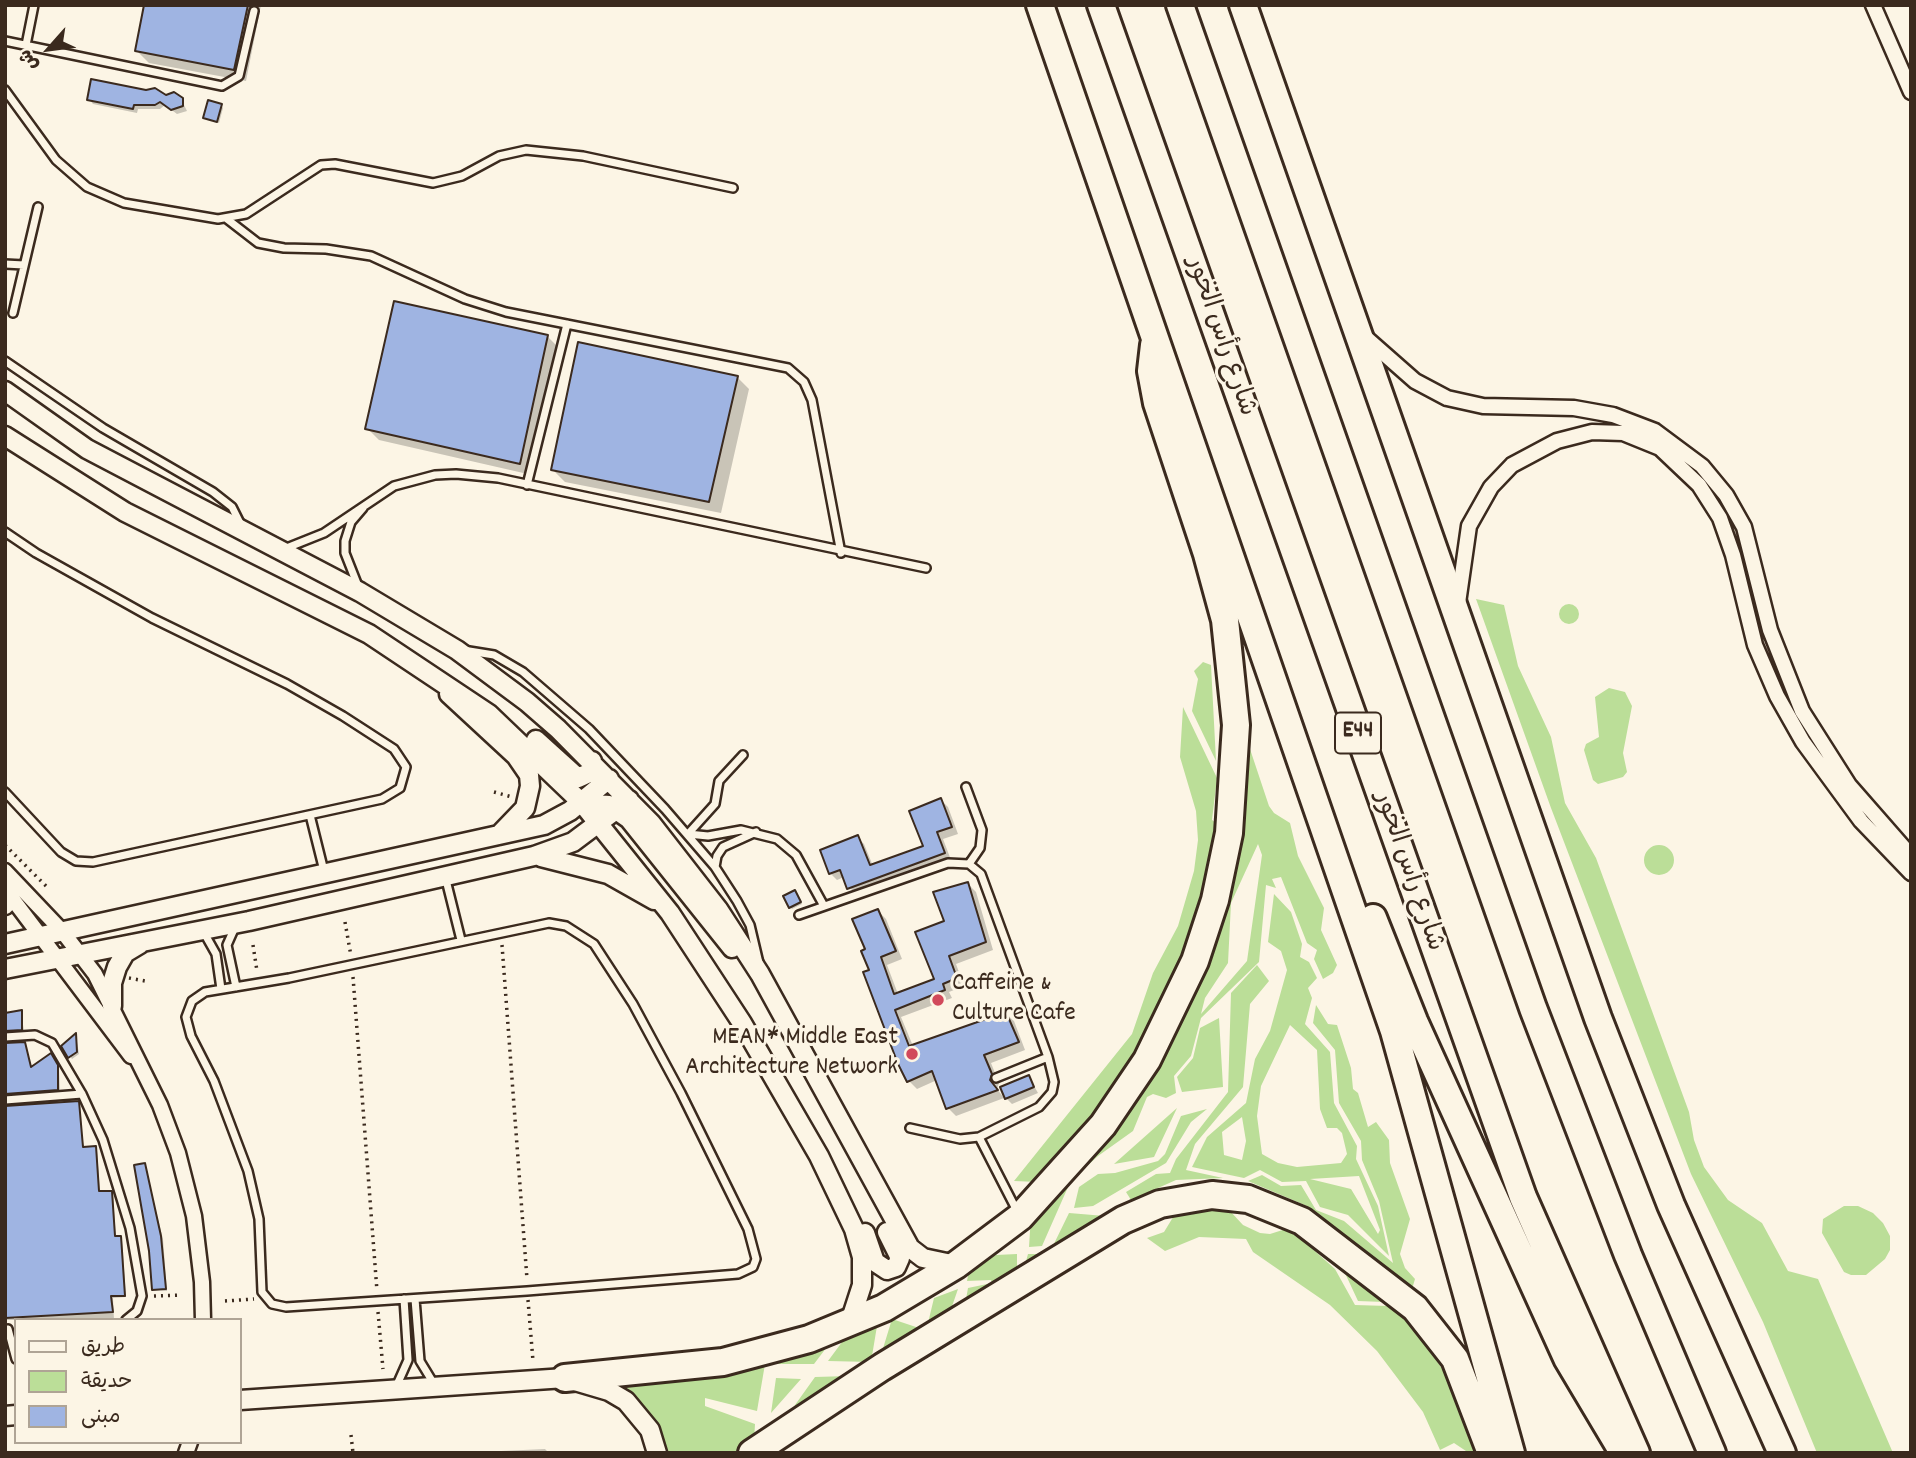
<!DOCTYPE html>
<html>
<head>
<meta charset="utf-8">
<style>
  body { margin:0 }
  #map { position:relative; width:1916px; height:1458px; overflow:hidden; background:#fcf5e5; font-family:Dekko,"Playpen Sans Arabic",sans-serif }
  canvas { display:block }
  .frame { position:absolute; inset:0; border:7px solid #3b2a1e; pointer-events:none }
  .legend { position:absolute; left:14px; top:1318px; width:228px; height:126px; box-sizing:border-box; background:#fcf5e5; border:2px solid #afa495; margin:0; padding:9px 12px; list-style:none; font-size:21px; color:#3b2a1e }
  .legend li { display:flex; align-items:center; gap:14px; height:35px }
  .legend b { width:35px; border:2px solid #afa495 }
  .north { position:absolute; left:14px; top:14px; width:70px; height:70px; -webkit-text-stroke:5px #fcf5e5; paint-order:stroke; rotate:242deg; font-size:19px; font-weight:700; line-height:28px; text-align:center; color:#3b2a1e }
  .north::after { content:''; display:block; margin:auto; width:24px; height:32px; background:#3b2a1e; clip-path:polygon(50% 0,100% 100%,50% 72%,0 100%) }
</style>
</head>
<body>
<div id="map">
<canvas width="1916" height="1458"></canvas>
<div class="frame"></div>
<ul class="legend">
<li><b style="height:9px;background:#fcf5e5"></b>طريق</li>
<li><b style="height:19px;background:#bbde98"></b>حديقة</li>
<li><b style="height:19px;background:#9fb4e2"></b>مبنى</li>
</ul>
<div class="north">ش</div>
</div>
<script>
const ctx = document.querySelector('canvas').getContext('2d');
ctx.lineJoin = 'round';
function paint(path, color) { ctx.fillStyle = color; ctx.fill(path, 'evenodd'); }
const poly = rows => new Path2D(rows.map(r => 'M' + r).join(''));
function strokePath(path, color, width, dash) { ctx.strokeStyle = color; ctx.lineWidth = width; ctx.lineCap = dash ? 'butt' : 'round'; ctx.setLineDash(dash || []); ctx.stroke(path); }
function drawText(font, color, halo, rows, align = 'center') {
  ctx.font = font + ' Dekko,"Playpen Sans Arabic",sans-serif'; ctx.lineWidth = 6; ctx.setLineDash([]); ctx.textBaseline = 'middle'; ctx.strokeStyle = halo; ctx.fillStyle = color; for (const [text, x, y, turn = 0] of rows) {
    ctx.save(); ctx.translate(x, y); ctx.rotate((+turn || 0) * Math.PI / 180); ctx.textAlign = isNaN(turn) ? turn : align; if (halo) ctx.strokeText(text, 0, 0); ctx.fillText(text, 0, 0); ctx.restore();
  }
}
paint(poly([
  [1476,599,1504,605,1518,666,1551,737,1565,803,1596,858,1689,1112,1694,1140,1704,1167,1728,1200,1762,1223,1788,1271,1818,1279,1893,1453,1817,1453,1763,1322,1691,1174,1551,808],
  '1559 614a10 10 0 1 1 20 0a10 10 0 1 1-20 0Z',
  [1203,662,1211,665,1216,761,1192,711,1198,679,1194,671],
  [1609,688,1625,692,1632,706,1623,753,1627,772,1623,777,1598,784,1593,780,1584,750,1586,744,1599,737,1595,697],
  [1183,707,1217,778,1212,820,1221,826,1206,899,1159,1018,1107,1103,1038,1182,1014,1181,1132,1034,1153,973,1178,926,1194,871,1198,840,1196,811,1180,757],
  [1248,743,1269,806,1274,813,1290,823,1298,856,1324,908,1321,930,1337,965,1333,973,1323,979,1314,959,1317,950,1307,943,1281,877,1272,879,1276,888,1266,885,1259,962,1201,1018,1191,1056,1174,1076,1176,1093,1166,1098,1153,1094,1147,1097,1133,1131,1098,1156,1075,1177,1093,1151,1229,893,1242,836],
  [1258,844,1262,855,1247,961,1201,1014,1205,998,1228,963,1231,903],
  '1644 860a15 15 0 1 1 30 0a15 15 0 1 1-30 0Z',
  [1274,894,1291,912,1302,944,1300,957,1309,962,1317,978,1308,988,1312,998,1305,1024,1330,1052,1334,1103,1357,1146,1356,1159,1378,1206,1389,1256,1348,1215,1320,1207,1306,1181,1282,1182,1260,1170,1244,1178,1192,1167,1207,1137,1246,1103,1255,1059,1270,1031,1287,970,1281,951,1268,942],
  [1290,1025,1317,1050,1320,1109,1327,1128,1337,1128,1342,1133,1347,1154,1341,1163,1297,1167,1278,1163,1262,1154,1257,1116,1261,1086],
  [1242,1117,1246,1141,1242,1160,1224,1155,1222,1132],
  [1359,1176,1380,1230,1378,1234,1351,1189,1310,1179],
  [1257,965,1269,981,1250,1004,1243,1087,1195,1144,1186,1170,1223,1178,1176,1180,1131,1200,1126,1192,1156,1174,1170,1173,1176,1159,1228,1092,1231,993],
  [1316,1005,1328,1024,1337,1025,1351,1068,1353,1089,1358,1093,1368,1127,1376,1122,1389,1140,1390,1163,1410,1219,1400,1254,1405,1268,1415,1279,1412,1289,1307,1206,1248,1181,1262,1175,1281,1186,1301,1185,1316,1210,1344,1221,1393,1263,1379,1201,1362,1160,1361,1141,1339,1103,1335,1050,1313,1023],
  [1219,1018,1223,1087,1182,1092,1177,1077,1193,1058,1200,1028],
  [1177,1108,1154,1157,1114,1164],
  [1207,1109,1191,1122,1166,1163,1093,1206,1074,1208,1079,1187,1098,1174,1115,1173,1158,1161,1165,1154,1181,1116],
  [1072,1178,1042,1246,1029,1247,1031,1215],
  [1844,1206,1858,1206,1873,1213,1883,1223,1890,1236,1890,1250,1885,1259,1866,1275,1851,1275,1844,1272,1822,1233,1823,1219],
  [1202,1209,1230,1211,1243,1225,1260,1233,1270,1234,1289,1228,1335,1269,1355,1305,1388,1306,1402,1315,1421,1336,1446,1375,1475,1453,1469,1453,1454,1443,1440,1450,1423,1412,1377,1351,1330,1305,1253,1252,1246,1239,1199,1237,1165,1251,1147,1238,1164,1232,1175,1214],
  [1069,1213,1105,1216,1023,1272,965,1305,968,1288,992,1283,991,1280,967,1281,970,1265,996,1255,1017,1254,1017,1270,1023,1272,1028,1254,1049,1254],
  [1344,1271,1384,1302,1358,1301],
  [958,1289,949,1315,928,1323,934,1298],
  [892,1319,925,1330,881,1355],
  [878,1320,871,1362,828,1361,848,1334],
  [836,1335,814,1364,765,1364,757,1411,705,1398,705,1406,755,1424,754,1441,737,1453,661,1453,608,1383],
  [849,1376,785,1419,815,1377],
  [776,1378,801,1379,771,1413]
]), '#bbde98');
paint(poly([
  [145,5,261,5,246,81,149,63,137,51],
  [179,95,187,111,177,114,165,105,160,109,138,109,137,113,93,104,89,99],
  [221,105,223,108,219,123,205,118],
  [548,337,560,349,532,475,379,440,367,428],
  [737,377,749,389,721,513,565,482,553,470],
  [941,800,948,807,958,834,943,839,951,860,855,895,844,877,837,880,830,873,857,837,864,844,873,866,925,847],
  [968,884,976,892,993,950,956,964,964,986,949,992,952,998,901,1017,913,1046,1006,1014,1014,1021,1025,1050,991,1063,999,1083,997,1089,1004,1098,956,1116,948,1108,937,1080,917,1089,909,1081,871,971,867,950,878,911,886,919,902,959,887,965,898,994,936,980,946,922],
  [797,894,802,904,792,909,790,907],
  [21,1012,24,1031,5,1033,5,1015],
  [76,1036,79,1054,72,1059,63,1046],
  [25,1044,32,1068,53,1057,59,1069,60,1091,5,1098,5,1045],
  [1029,1077,1038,1093,1012,1104,1006,1098],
  [78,1103,84,1149,97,1150,100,1193,113,1195,116,1238,122,1240,126,1297,113,1298,114,1320,5,1320,5,1108],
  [144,1164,163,1239,167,1291,153,1289],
  [545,1449,549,1453,457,1453]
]), '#0003');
const building = poly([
  [144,5,248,5,234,70,135,51,144,5],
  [91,79,146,90,155,88,166,95,174,92,183,98,183,106,171,110,160,102,155,105,134,105,133,109,87,100,91,79],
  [208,100,222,104,217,122,203,118,208,100],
  [394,301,548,335,520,464,365,429,394,301],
  [578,342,738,376,709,502,551,470,578,342],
  [941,798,952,827,937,832,945,853,847,889,840,870,829,874,820,850,858,835,870,865,923,846,909,811,941,798],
  [968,882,986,942,949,956,957,978,943,984,945,990,895,1010,909,1046,1006,1012,1019,1042,984,1055,992,1074,990,1080,998,1090,946,1109,932,1071,907,1082,898,1064,863,972,869,970,861,951,865,949,852,919,878,909,896,951,881,957,894,994,934,979,915,932,944,921,933,892,968,882],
  [795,890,801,902,789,908,783,896,795,890],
  [22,1010,22,1030,5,1031,5,1013,22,1010],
  [76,1033,77,1052,68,1058,61,1046,76,1033],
  [25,1042,31,1067,51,1053,58,1065,58,1090,5,1094,5,1043,25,1042],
  [1029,1075,1034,1087,1005,1099,1000,1087,1029,1075],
  [79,1101,83,1147,96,1146,99,1191,112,1191,115,1236,121,1236,125,1296,111,1296,113,1312,5,1318,5,1106,79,1101],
  [145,1163,161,1236,166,1289,152,1290,149,1251,134,1165,145,1163]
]);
paint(building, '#9fb4e2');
strokePath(building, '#3b2a1e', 2);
const service = poly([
  [5,41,222,86,239,76,254,11],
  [26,45,34,5],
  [5,90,56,160,87,187,124,203,218,219,246,214,321,165,335,164,433,183,462,176,499,156,526,150,583,156,733,188],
  [227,219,258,243,284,248,326,249,371,256,465,299,506,312,788,368,804,382,812,400,841,553],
  [5,264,24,265],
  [13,313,38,207],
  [5,361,103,428,213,492,232,507,241,525],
  [527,485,567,324],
  [5,532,36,553,152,618,287,684,343,716,394,749,406,767,400,788,382,799,93,862,76,861,61,852,5,792],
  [284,549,324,533,394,486,435,475,456,474,498,478,926,568],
  [358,586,345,553,345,541,351,522,363,508],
  [463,650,494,655,523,672,589,729,665,809,715,867,737,901,750,925,759,963],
  [966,787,982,830,980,848,969,864],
  [310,815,324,871],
  [688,834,708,836,741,830,777,839,796,855,824,906],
  [688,834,715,804,719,781,743,755],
  [715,867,717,856,723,847,756,832],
  [445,876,461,940],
  [799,915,948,863,969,864,981,874,1048,1057,1054,1082,1052,1092,1039,1107,979,1137,960,1139,910,1128],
  [549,923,566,926,594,944,633,1004,681,1093,748,1229,756,1259,753,1267,738,1274,527,1291,286,1307,272,1304,262,1292,259,1219,248,1171,214,1081,191,1036,186,1017,192,1001,205,992,289,978,549,923],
  [235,927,227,945,236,987],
  [203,931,216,954,221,989],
  [5,1037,35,1035,52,1043,82,1094,103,1140,130,1228,142,1296,137,1311,126,1320],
  [996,1078,1048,1057],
  [5,1100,82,1094],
  [979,1137,1017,1211],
  [415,1299,420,1361,434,1384],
  [8,1329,16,1359],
  [396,1387,408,1360,404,1299]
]);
const minor = poly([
  [1873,5,1911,92],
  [1365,337,1415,381,1447,398,1483,406,1574,408,1613,415,1655,431,1702,466,1726,495,1744,527,1770,630,1802,711,1849,785,1911,856],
  [1458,603,1469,526,1491,487,1512,465,1557,441,1592,432,1623,433,1660,448,1699,485,1720,518,1733,555,1755,645,1777,696,1803,742,1861,821,1911,873],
  [5,871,62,931,95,974,160,1105,178,1153,194,1216,202,1282,203,1320],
  [5,889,131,1056],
  [186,1453,190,1442]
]);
const tertiary = poly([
  [5,391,87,449,360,592,457,650,527,702,558,729,651,823,718,909,760,974,910,1248,923,1258,956,1265],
  [5,436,125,512,369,634,489,714,582,803,670,913,742,1023,819,1156,854,1229,862,1257,862,1285,850,1322],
  [449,694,516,756,529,775,530,786,525,808,499,835],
  [536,740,578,778,591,772,592,761],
  [582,803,609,805,629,819,732,948],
  [541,857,608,874,654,900],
  [5,905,8,893],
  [5,944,544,825,570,811,609,779],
  [5,969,249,921,534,856,573,842,629,800],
  [112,1006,112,983,117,967,125,953,140,944],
  [865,1233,875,1262,887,1270,896,1267,900,1258,887,1232],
  [240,1400,565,1378,609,1391,626,1401,650,1430,657,1453],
  [5,1416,16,1415]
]);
const motorway = poly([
  [1040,5,1394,1031,1511,1453],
  [1101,5,1523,1197,1636,1453],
  [1180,5,1533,1008,1628,1255,1712,1453],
  [1243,5,1598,1018,1671,1205,1782,1453],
  [1373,918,1414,1021,1567,1358,1620,1447],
  [565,1378,723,1362,809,1339,884,1308,956,1265,1020,1217,1103,1125,1147,1060,1195,961,1215,900,1229,833,1236,725,1225,620,1207,554,1157,403,1151,371,1154,345],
  [752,1453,882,1367,1123,1220,1160,1204,1212,1195,1248,1199,1302,1221,1415,1308,1455,1359,1491,1453]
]);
strokePath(service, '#3b2a1e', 12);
strokePath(minor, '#3b2a1e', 19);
strokePath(tertiary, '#3b2a1e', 23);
strokePath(motorway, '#3b2a1e', 32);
strokePath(poly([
  [494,792,512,797],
  [5,845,49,889],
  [345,922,351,956],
  [253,945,257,971],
  [502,945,527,1279],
  [353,977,377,1291],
  [129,978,145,981],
  [154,1296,181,1295],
  [528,1300,533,1361],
  [225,1301,254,1299],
  [378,1312,383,1369],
  [351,1435,353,1453]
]), '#3b2a1e', 3.5, [2, 5]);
strokePath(service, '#fcf5e5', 7);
strokePath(minor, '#fcf5e5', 14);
strokePath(tertiary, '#fcf5e5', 18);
strokePath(motorway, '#fcf5e5', 26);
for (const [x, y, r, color] of [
  [938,1000,7,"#d1495b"],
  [912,1054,7,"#d1495b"]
]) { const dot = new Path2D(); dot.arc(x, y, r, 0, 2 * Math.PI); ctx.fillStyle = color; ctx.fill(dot); strokePath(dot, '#fcf5e5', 2.5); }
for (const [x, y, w] of [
  [1358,733,46]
]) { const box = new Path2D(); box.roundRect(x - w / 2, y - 20.5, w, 41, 5); ctx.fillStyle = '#fcf5e5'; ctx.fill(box); strokePath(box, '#3b2a1e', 2); }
drawText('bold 24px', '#3b2a1e', null, [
  ["E44",1358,733]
]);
drawText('26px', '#3b2a1e', '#fcf5e5', [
  ["شارع رأس الخور",1219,337,71],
  ["شارع رأس الخور",1407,872,71]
]);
drawText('26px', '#3b2a1e', '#fcf5e5', [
  ["Caffeine &",952,985],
  ["Culture Cafe",952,1015],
  ["MEAN* Middle East",898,1039,"right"],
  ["Architecture Network",898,1069,"right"]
], 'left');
</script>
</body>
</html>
